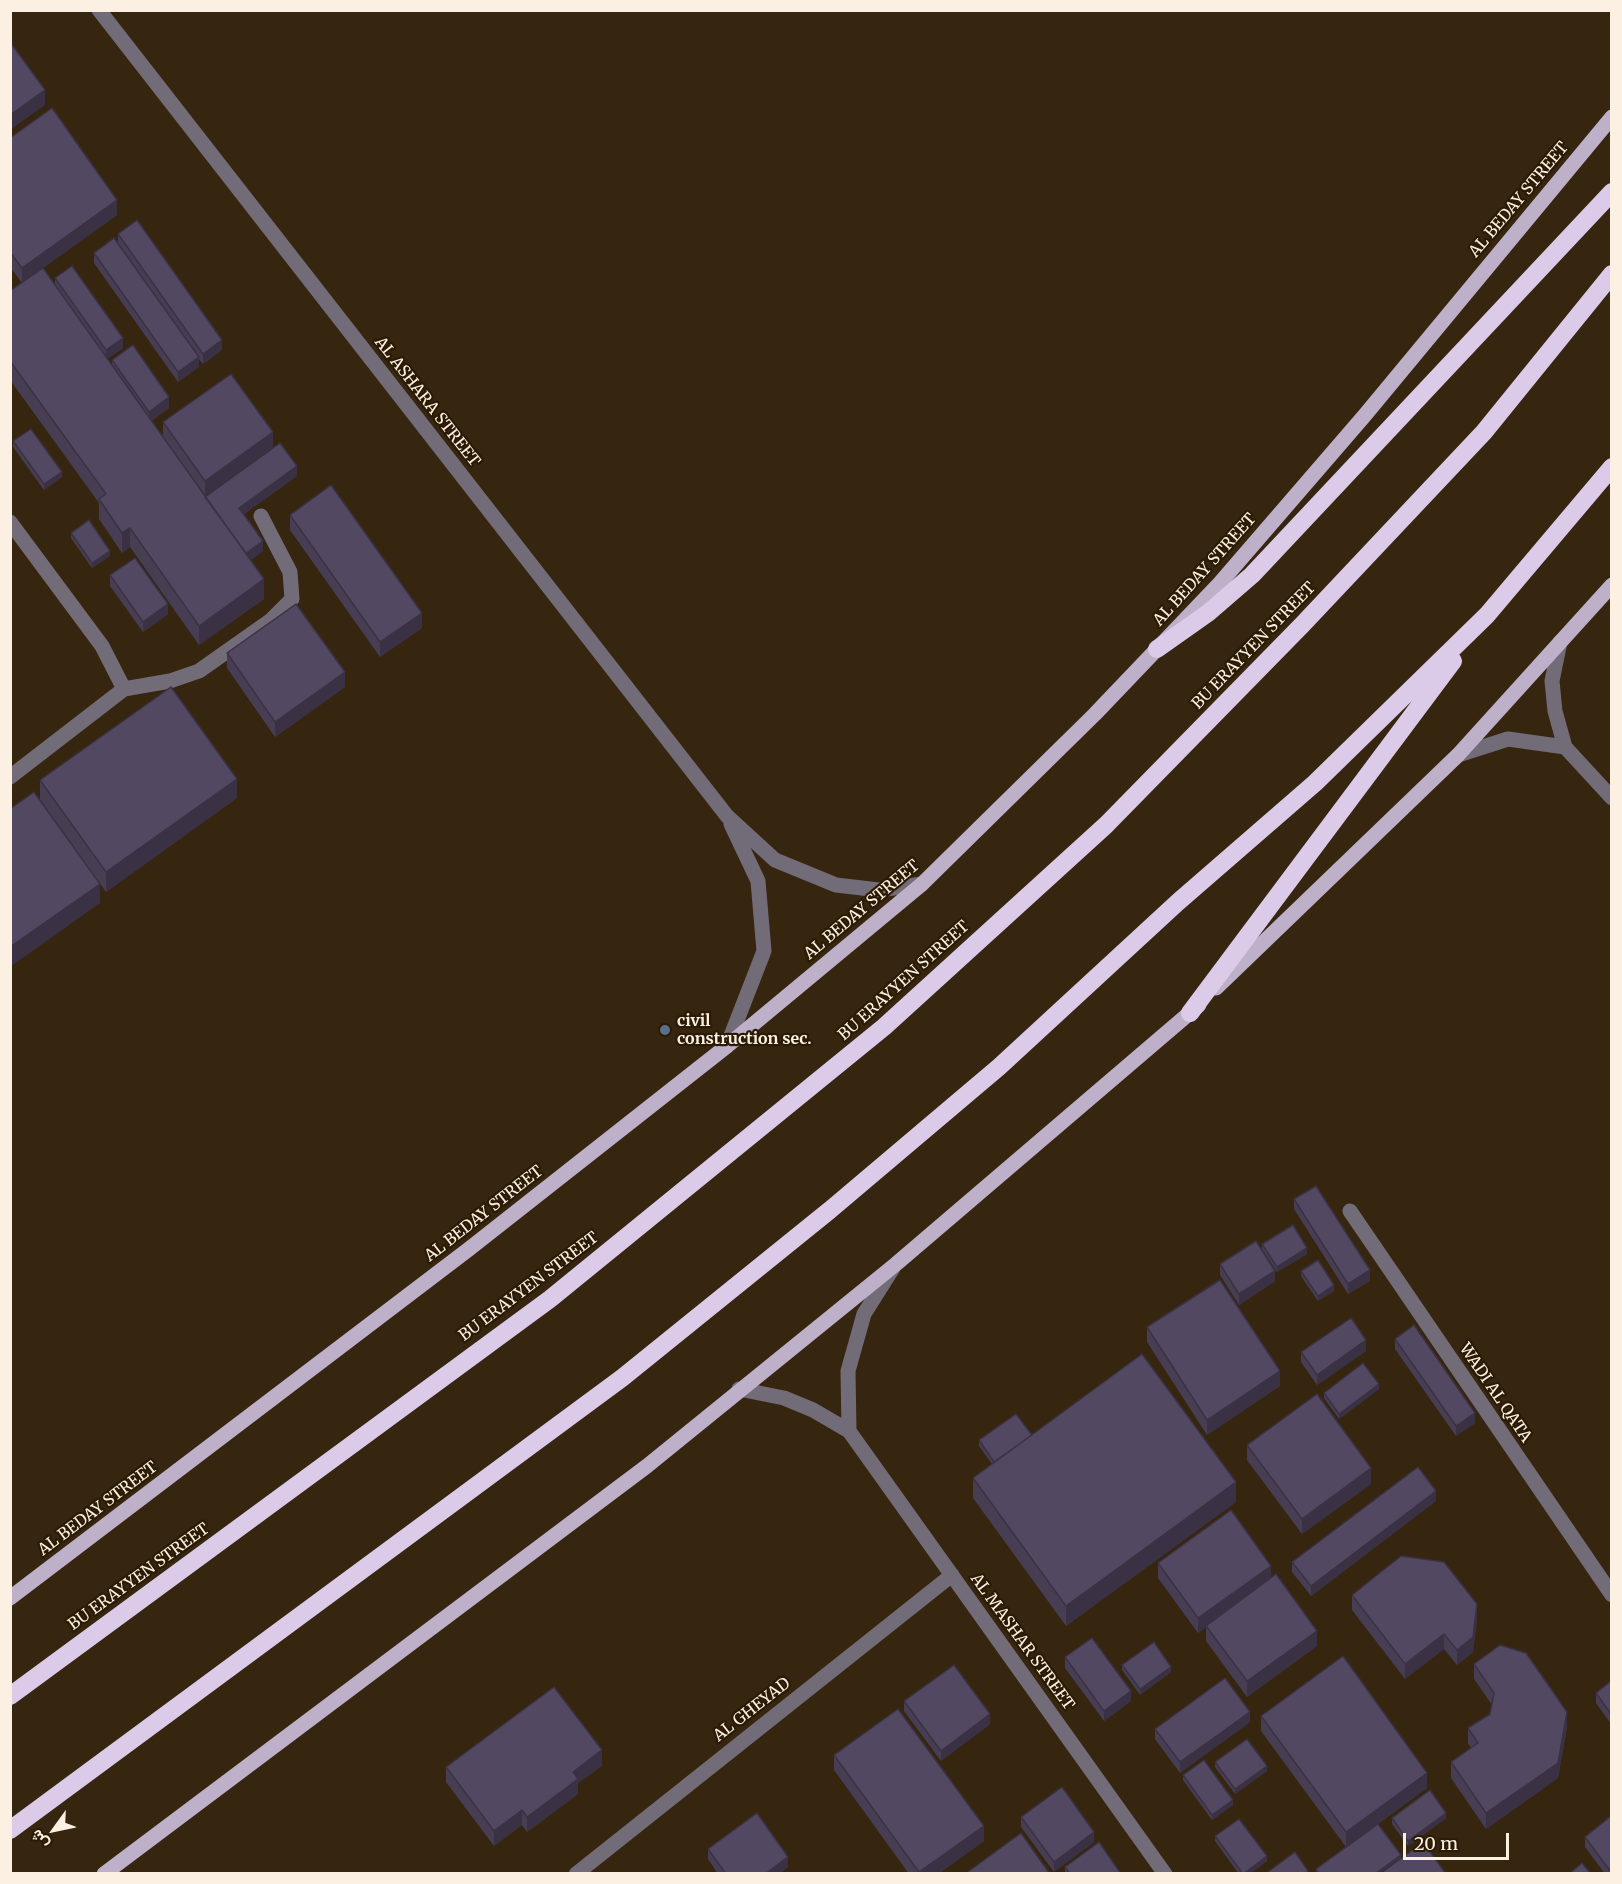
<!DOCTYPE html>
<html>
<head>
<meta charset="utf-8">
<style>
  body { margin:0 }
  #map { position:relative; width:1622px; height:1884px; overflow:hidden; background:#36250f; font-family:Merriweather,Vazirmatn,serif }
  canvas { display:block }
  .frame { position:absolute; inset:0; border:12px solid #fbf0e2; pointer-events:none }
  .north { position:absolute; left:24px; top:1800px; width:60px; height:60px; -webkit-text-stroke:4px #2b1b05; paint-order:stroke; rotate:237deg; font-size:16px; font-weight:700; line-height:24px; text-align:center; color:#fbf0e2 }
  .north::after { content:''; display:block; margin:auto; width:21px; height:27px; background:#fbf0e2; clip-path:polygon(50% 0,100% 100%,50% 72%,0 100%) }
  .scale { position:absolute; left:1403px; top:1833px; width:106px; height:27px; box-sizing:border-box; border:3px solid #fbf0e2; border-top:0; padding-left:8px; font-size:18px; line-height:21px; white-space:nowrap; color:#fbf0e2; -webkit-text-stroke:4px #2b1b05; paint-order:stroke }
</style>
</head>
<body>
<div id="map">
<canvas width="1622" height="1884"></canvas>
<div class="frame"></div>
<div class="north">ش</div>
<div class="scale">20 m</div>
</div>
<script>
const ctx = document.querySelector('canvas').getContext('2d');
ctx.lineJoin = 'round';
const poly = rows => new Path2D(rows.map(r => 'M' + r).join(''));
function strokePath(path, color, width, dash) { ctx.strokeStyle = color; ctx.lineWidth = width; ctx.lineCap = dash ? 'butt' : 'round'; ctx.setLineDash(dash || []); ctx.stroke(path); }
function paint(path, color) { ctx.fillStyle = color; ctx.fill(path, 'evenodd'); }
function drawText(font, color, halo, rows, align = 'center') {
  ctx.font = font + ' Merriweather,serif'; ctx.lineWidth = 4.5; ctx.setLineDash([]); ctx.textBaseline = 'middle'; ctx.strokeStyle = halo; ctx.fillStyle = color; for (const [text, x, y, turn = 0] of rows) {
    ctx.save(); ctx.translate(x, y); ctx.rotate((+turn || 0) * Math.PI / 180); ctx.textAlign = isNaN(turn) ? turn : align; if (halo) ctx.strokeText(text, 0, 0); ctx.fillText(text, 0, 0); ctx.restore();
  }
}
strokePath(poly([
  [99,10,727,816,775,860,836,885,879,890,922,884],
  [10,522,102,646,124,689,10,777],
  [1560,642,1552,681,1555,711,1565,747,1612,798],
  [124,689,170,681,199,671,270,621,292,599,290,572,261,516],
  [1458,755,1508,739,1565,747],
  [727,1046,764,951,758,881,731,824],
  [1350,1211,1612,1595],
  [739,1389,784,1398,813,1410,849,1431,1165,1874],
  [849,1431,848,1371,864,1314,893,1268],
  [576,1874,952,1575]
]), '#726c78', 15);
strokePath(poly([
  [1216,988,1458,755,1612,585],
  [10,1598,469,1249,727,1046,922,884,1095,714,1220,583,1365,415,1612,117],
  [104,1874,647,1466,896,1264,1199,1005]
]), '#bdb0c8', 15);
strokePath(poly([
  [1157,649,1208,613,1252,575,1612,192],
  [1190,1013,1453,661],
  [10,1696,550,1299,884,1027,1106,825,1302,625,1484,432,1612,274],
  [10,1830,622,1378,830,1210,999,1067,1178,902,1315,783,1487,615,1612,467]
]), '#dbcbe8', 18);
paint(poly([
  [10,138,117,215,43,268,55,286,55,278,123,348,107,359,112,366,112,360,169,408,151,421,163,437,163,422,273,447,205,496,205,497,297,476,244,514,263,551,251,560,264,599,199,645,130,547,122,553,99,519,99,503,10,380,10,291,22,283,10,267],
  [118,234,222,350,203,364,199,359,199,367,178,382,94,263,94,253,118,243],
  [13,441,62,477,44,490,13,447],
  [290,515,422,628,380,657,290,530],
  [71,533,110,556,92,568,71,538],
  [110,575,168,614,143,632,110,586],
  [227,653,345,687,275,737,227,668],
  [40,780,237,798,106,892,40,800],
  [1294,1199,1370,1281,1348,1294,1294,1209],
  [1262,1244,1307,1254,1277,1272,1262,1249],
  [1220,1264,1275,1281,1239,1305,1220,1275],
  [1301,1271,1334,1291,1318,1301,1301,1276],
  [1147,1327,1280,1386,1207,1435,1147,1342],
  [1395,1339,1475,1423,1456,1436,1395,1349],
  [1366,1351,1317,1385,1301,1362,1301,1352],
  [1379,1389,1339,1419,1324,1398,1324,1393],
  [1032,1435,1236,1502,1066,1626,973,1498,973,1478,992,1464,979,1446,979,1440],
  [1247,1445,1371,1484,1302,1534,1247,1460],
  [1436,1501,1311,1596,1292,1572,1292,1562],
  [1158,1563,1271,1578,1317,1646,1247,1697,1206,1641,1206,1627,1198,1633,1158,1578],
  [1352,1595,1477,1619,1473,1652,1457,1665,1444,1649,1405,1679,1352,1610],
  [1065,1657,1131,1701,1104,1721,1065,1668],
  [1474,1664,1567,1727,1558,1778,1486,1829,1451,1778,1451,1762,1471,1748,1468,1743,1468,1728,1490,1714,1492,1705,1474,1679],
  [1122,1665,1171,1672,1140,1695,1122,1670],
  [1611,1681,1611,1724,1596,1703,1596,1693],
  [904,1701,990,1724,941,1761,904,1711],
  [1261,1716,1427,1788,1378,1824,1401,1859,1446,1874,1316,1874,1316,1869,1346,1847,1261,1731],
  [1250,1722,1180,1773,1155,1739,1155,1729],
  [834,1755,984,1841,938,1874,909,1874,834,1770],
  [1215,1762,1267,1771,1235,1794,1215,1767],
  [602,1766,578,1783,578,1794,527,1832,522,1825,494,1846,446,1782,446,1767],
  [1183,1775,1233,1805,1212,1820,1183,1780],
  [1611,1816,1611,1874,1605,1874,1585,1847,1585,1837],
  [1021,1817,1094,1842,1054,1872,1021,1827],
  [1392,1818,1446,1818,1408,1846,1392,1824],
  [1215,1836,1267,1861,1250,1874,1239,1874,1215,1841],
  [708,1849,788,1867,779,1874,718,1874,708,1859],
  [1065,1867,1121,1874,1065,1874]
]), '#473e53');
paint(poly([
  [45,90,45,105,10,130,10,115],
  [117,200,117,215,22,283,22,268],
  [123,338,123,348,106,360,106,350],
  [222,340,222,350,203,364,203,354],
  [199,357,199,367,178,382,178,372],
  [169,397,169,408,149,422,149,412],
  [12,399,12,410,10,411,10,401],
  [273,432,273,447,205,496,205,481],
  [297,466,297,476,239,518,239,508],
  [62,472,62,477,44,490,44,484],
  [130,528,130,547,122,553,122,533],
  [263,541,263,551,244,565,244,555],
  [110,551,110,556,92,568,92,563],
  [264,579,264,599,199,645,199,626],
  [168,604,168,614,143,632,143,622],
  [422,613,422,628,380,657,380,642],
  [345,672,345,687,275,737,275,722],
  [237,779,237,798,106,892,106,872],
  [100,884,100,903,10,967,10,947],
  [1307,1248,1307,1254,1277,1272,1277,1267],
  [1370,1270,1370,1281,1348,1294,1348,1284],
  [1275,1271,1275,1281,1239,1305,1239,1294],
  [1334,1285,1334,1291,1318,1301,1318,1296],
  [1366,1340,1366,1351,1317,1385,1317,1375],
  [1280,1371,1280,1386,1207,1435,1207,1420],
  [1379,1384,1379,1389,1339,1419,1339,1414],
  [1475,1413,1475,1423,1456,1436,1456,1426],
  [1371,1468,1371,1484,1302,1534,1302,1519],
  [1236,1482,1236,1502,1066,1626,1066,1606],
  [1436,1491,1436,1501,1311,1596,1311,1586],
  [1271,1566,1271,1581,1206,1626,1206,1627,1198,1633,1198,1618],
  [1477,1604,1477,1619,1473,1652,1457,1665,1457,1650],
  [1317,1631,1317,1646,1247,1697,1247,1681],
  [1444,1634,1444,1649,1405,1679,1405,1664],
  [1171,1667,1171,1672,1140,1695,1140,1689],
  [1131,1691,1131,1701,1104,1721,1104,1711],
  [1250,1712,1250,1722,1180,1773,1180,1762],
  [1567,1712,1567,1727,1558,1778,1486,1829,1486,1813],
  [990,1714,990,1724,941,1761,941,1751],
  [602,1750,602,1766,578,1783,578,1794,527,1832,527,1817,573,1772],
  [1267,1766,1267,1771,1235,1794,1235,1789],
  [1427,1773,1427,1788,1346,1847,1346,1832],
  [1233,1800,1233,1805,1212,1820,1212,1815],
  [522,1810,522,1825,494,1846,494,1831],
  [1446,1813,1446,1818,1408,1846,1408,1841],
  [984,1826,984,1841,938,1874,919,1874,919,1872],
  [1094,1832,1094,1842,1054,1872,1054,1862],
  [1401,1855,1401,1865,1389,1874,1375,1874],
  [1267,1856,1267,1861,1250,1874,1243,1874],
  [788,1857,788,1867,779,1874,765,1874]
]), '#3a3244');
const building = poly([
  [10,42,45,90,10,115,10,42],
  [52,108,117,200,22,268,10,252,10,138,52,108],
  [137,220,222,340,203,354,118,234,137,220],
  [114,238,199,357,178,372,94,253,114,238],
  [72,266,123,338,106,350,55,278,72,266],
  [43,268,264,579,199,626,130,528,122,533,99,499,106,494,10,361,10,291,43,268],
  [133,345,169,397,149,412,112,360,133,345],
  [231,374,273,432,205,481,163,422,231,374],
  [31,429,62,472,44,484,13,441,31,429],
  [280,443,297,466,239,508,263,541,246,553,205,497,280,443],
  [331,485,422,613,380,642,290,515,331,485],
  [89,520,110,551,92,563,71,533,89,520],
  [135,558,168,604,143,622,110,575,135,558],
  [296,604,345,672,275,722,227,653,296,604],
  [171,687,237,779,106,872,40,780,171,687],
  [34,792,100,884,10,947,10,809,34,792],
  [1316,1186,1370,1270,1348,1284,1294,1199,1316,1186],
  [1293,1225,1307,1248,1277,1267,1262,1244,1293,1225],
  [1256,1241,1275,1271,1239,1294,1220,1264,1256,1241],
  [1318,1260,1334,1285,1318,1296,1301,1271,1318,1260],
  [1220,1280,1280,1371,1207,1420,1147,1327,1220,1280],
  [1351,1318,1366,1340,1317,1375,1301,1352,1351,1318],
  [1414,1325,1475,1413,1456,1426,1395,1339,1414,1325],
  [1142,1354,1236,1482,1066,1606,973,1478,1142,1354],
  [1363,1363,1379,1384,1339,1414,1324,1393,1363,1363],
  [1317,1394,1371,1468,1302,1519,1247,1445,1317,1394],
  [1016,1414,1032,1435,994,1462,979,1440,1016,1414],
  [1418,1467,1436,1491,1311,1586,1292,1562,1418,1467],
  [1231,1510,1271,1566,1198,1618,1158,1563,1231,1510],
  [1401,1556,1444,1562,1477,1604,1473,1637,1457,1650,1444,1634,1405,1664,1352,1595,1401,1556],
  [1276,1574,1317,1631,1247,1681,1206,1626,1276,1574],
  [1092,1638,1131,1691,1104,1711,1065,1657,1092,1638],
  [1154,1642,1171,1667,1140,1689,1122,1665,1154,1642],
  [1500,1645,1526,1653,1567,1712,1558,1763,1486,1813,1451,1762,1478,1743,1468,1728,1490,1714,1494,1693,1474,1664,1500,1645],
  [1343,1656,1427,1773,1346,1832,1261,1716,1343,1656],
  [954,1665,990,1714,941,1751,904,1701,954,1665],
  [1225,1678,1250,1712,1180,1762,1155,1729,1225,1678],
  [1611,1681,1611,1714,1596,1693,1611,1681],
  [554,1687,602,1750,573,1772,578,1779,527,1817,522,1810,494,1831,446,1767,554,1687],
  [898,1709,984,1826,919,1872,834,1755,898,1709],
  [1247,1739,1267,1766,1235,1789,1215,1762,1247,1739],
  [1204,1760,1233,1800,1212,1815,1183,1775,1204,1760],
  [1062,1787,1094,1832,1054,1862,1021,1817,1062,1787],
  [1430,1790,1446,1813,1408,1841,1392,1818,1430,1790],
  [757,1813,788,1857,765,1874,726,1874,708,1849,757,1813],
  [1611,1816,1611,1872,1585,1837,1611,1816],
  [1239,1819,1267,1856,1243,1874,1215,1836,1239,1819],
  [1378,1824,1401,1855,1375,1874,1319,1874,1316,1869,1378,1824],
  [1021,1833,1050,1874,965,1874,1021,1833],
  [1099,1842,1121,1874,1070,1874,1065,1867,1099,1842],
  [1423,1842,1446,1874,1380,1874,1423,1842],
  [1295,1852,1308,1871,1305,1874,1265,1874,1295,1852],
  [1582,1863,1591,1874,1569,1874,1582,1863]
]);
paint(building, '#534861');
strokePath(building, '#3a3244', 1.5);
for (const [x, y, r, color] of [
  [665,1030,6,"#5c6f8a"]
]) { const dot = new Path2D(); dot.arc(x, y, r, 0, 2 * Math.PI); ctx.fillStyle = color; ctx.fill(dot); strokePath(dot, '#2b1b05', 2); }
drawText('16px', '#fbf0e2', '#2b1b05', [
  ["AL BEDAY STREET",1519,200,-50],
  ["AL ASHARA STREET",427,402,52],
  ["AL BEDAY STREET",1205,570,-48],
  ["BU ERAYYEN STREET",1254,646,-46],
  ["AL BEDAY STREET",862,910,-40],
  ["BU ERAYYEN STREET",904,981,-42],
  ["AL BEDAY STREET",484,1214,-38],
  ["BU ERAYYEN STREET",529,1287,-37],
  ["WADI AL QATA",1495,1393,56],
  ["AL BEDAY STREET",98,1509,-37],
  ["BU ERAYYEN STREET",139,1577,-36],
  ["AL MASHAR STREET",1022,1642,54],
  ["AL GHEYAD",752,1710,-38]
]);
drawText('bold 16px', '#fbf0e2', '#2b1b05', [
  ["civil",677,1021],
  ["construction sec.",677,1039]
], 'left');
</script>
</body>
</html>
